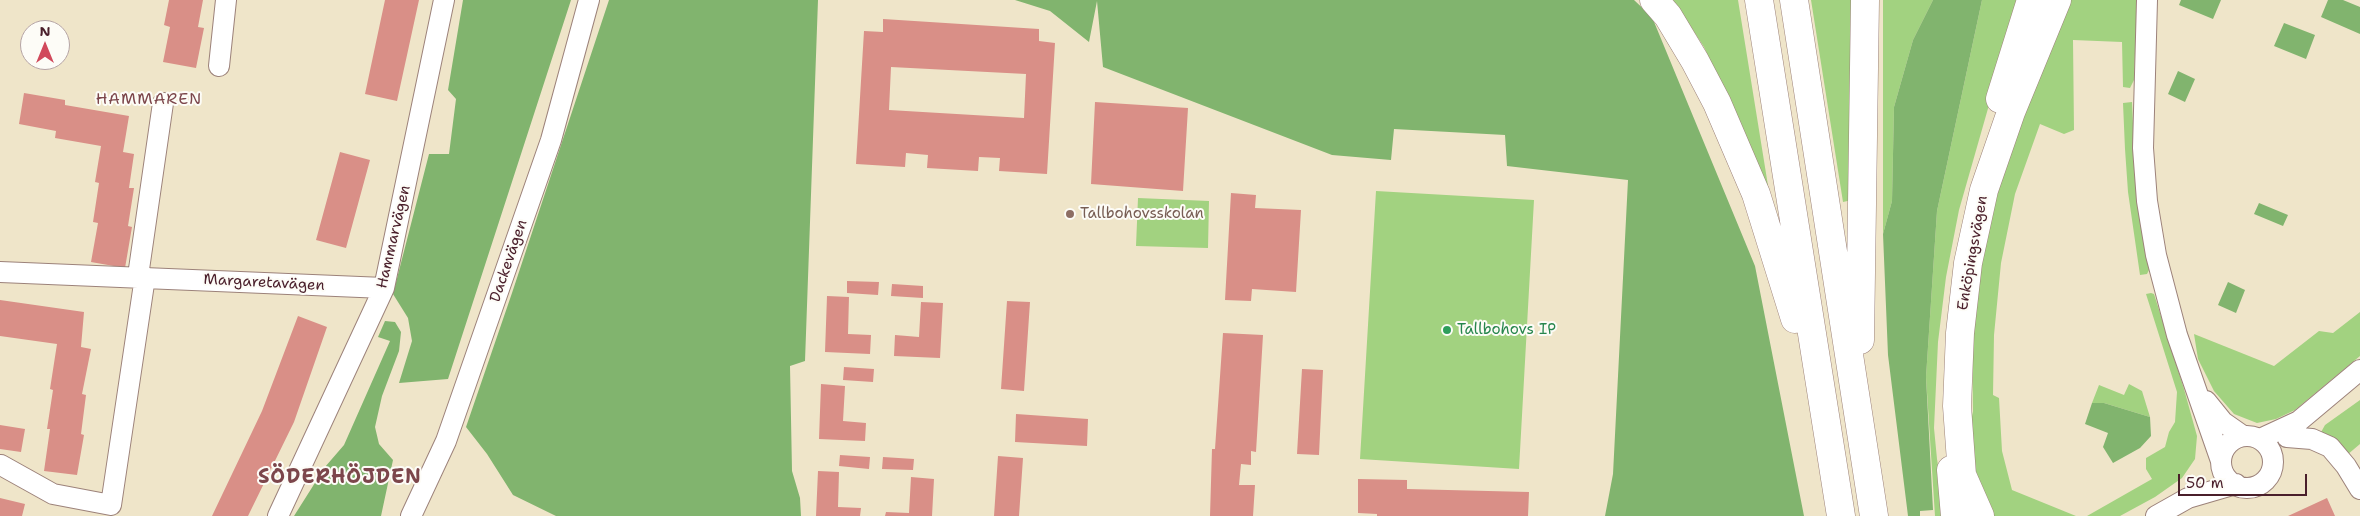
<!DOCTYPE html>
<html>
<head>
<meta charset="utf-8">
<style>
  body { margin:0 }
  #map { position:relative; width:2360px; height:516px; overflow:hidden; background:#efe5c9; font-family:"Shantell Sans",sans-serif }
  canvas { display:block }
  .north { position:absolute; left:20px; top:20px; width:50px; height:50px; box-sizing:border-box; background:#fdfcf7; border:1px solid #b5a4a5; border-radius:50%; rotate:0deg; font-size:14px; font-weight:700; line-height:20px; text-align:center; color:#4a1f2b }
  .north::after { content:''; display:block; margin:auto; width:18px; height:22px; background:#d1495b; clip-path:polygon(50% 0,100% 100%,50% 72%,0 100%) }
  .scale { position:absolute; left:2178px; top:474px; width:129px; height:22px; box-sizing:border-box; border:2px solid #4a1f2b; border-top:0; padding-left:6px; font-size:15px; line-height:18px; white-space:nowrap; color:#4a1f2b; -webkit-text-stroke:4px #fdfcf7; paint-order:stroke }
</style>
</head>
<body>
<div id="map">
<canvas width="2360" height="516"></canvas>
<div class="north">N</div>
<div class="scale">50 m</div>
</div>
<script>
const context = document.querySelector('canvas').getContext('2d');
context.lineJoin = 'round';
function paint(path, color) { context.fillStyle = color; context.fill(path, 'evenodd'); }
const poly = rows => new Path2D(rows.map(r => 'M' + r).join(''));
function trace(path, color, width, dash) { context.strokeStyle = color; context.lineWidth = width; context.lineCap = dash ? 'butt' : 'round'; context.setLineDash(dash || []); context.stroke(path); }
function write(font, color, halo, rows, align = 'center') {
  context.font = font + ' "Shantell Sans",sans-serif'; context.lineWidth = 4; context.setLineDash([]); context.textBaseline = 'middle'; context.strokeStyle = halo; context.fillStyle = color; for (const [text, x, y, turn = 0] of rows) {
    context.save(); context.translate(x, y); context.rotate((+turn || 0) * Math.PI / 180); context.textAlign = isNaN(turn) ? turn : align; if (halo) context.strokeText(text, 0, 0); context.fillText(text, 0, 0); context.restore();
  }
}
paint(poly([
  [1673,0,1738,0,1770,198,1743,131,1704,47],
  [1811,0,1855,0,1852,200,1843,202],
  [1883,0,1933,0,1913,40,1894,107,1892,201,1883,234],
  [1982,0,2019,0,1959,210,1946,277,1938,342,1934,428,1937,459,1946,516,1935,516,1926,377,1937,211],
  [2065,0,2137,0,2134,80,2130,88,2123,87,2122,42,2073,40,2074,130,2064,134,2040,124,2015,194,2001,263,1994,335,1993,395,1999,398,2002,451,2012,490,2076,516,1992,516,1974,489,1968,437,1973,411,1972,345,1968,325,1999,164],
  [2132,102,2136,187,2149,270,2147,274,2140,275,2128,192,2125,149,2123,103],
  [1376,191,1534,200,1519,469,1360,459],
  [1138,198,1209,201,1208,248,1136,246],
  [2151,293,2154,294,2184,389,2197,436,2195,459,2182,478,2155,497,2120,516,2087,516,2152,479,2146,469,2146,458,2165,447,2169,432,2175,422,2177,392,2146,294],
  [2360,312,2360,356,2295,410,2276,419,2257,423,2234,414,2214,391,2198,359,2194,334,2274,366,2319,331,2333,333],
  [2129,384,2142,391,2150,417,2104,403,2092,403,2099,385,2124,395],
  [2360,400,2360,444,2347,455,2320,434,2325,425]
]), '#a2d280');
paint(poly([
  [463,0,571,0,448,379,399,383,412,341,408,318,393,294,429,154,449,154,456,99,448,90],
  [609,0,818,0,805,361,790,366,792,471,800,498,801,516,556,516,513,495,487,454,466,427,512,293],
  [1015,0,1634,0,1652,17,1755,266,1804,516,1605,516,1613,474,1628,180,1507,166,1505,135,1394,129,1391,160,1332,155,1103,67,1097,1,1089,42,1050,11],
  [1933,0,1982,0,1937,211,1926,377,1933,510,1920,511,1920,516,1908,516,1888,355,1883,234,1892,201,1894,107,1913,40],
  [2181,0,2221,0,2213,19,2179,5],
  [2328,0,2343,0,2360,7,2360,34,2321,17],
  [2284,23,2315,35,2306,59,2274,46],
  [2178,71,2195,79,2185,102,2168,94],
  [2259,203,2288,215,2283,226,2254,214],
  [2228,282,2245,290,2236,313,2218,305],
  [385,321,395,322,401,332,399,351,382,396,375,427,379,444,393,460,381,516,294,516,325,467,344,445,390,341,378,337],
  [2092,403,2104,403,2150,417,2151,436,2140,448,2113,463,2103,447,2108,433,2085,424]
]), '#81b46e');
paint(poly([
  [169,0,203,0,198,27,204,28,196,68,163,62,170,27,164,25],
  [385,0,419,0,397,101,365,94],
  [883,19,1039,29,1039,41,1055,43,1047,174,999,171,1000,158,979,157,978,171,927,168,928,155,906,153,905,167,856,164,864,31,883,32],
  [891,67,1026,74,1024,118,889,110],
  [24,93,65,100,65,105,129,116,123,152,134,154,129,188,134,188,128,226,132,227,125,268,91,262,98,223,93,222,99,183,95,182,101,146,55,138,56,131,19,124],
  [1095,102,1188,108,1183,191,1091,184],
  [340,152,370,160,346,248,316,240],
  [1231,193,1256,195,1255,208,1301,210,1296,292,1252,289,1251,301,1225,300],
  [847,281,879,282,878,295,847,293],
  [892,284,923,286,923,298,891,296],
  [827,296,849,297,848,334,871,335,870,354,825,352],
  [0,300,84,312,81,347,91,349,82,394,86,395,81,434,84,435,77,475,44,471,50,429,47,429,53,390,50,389,57,344,0,336],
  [1007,301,1030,302,1024,391,1001,389],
  [921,302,943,303,940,358,894,356,895,335,919,337],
  [298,316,327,327,294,422,248,516,212,516,262,411],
  [1223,333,1263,335,1256,452,1251,451,1251,465,1241,464,1239,485,1255,485,1253,516,1210,516,1212,449,1215,449],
  [844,367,874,369,873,382,843,380],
  [1302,369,1323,370,1319,455,1297,454],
  [821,384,845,386,843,421,866,423,865,441,819,439],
  [1016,414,1088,419,1087,446,1015,442],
  [0,425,25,429,21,452,0,449],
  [840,455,870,457,869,469,839,466],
  [998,456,1023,458,1019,516,994,516],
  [883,457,914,459,913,470,882,469],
  [818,471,839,472,838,507,861,508,860,516,816,516],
  [911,477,934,479,932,516,885,516,886,512,909,513],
  [1358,479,1407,480,1407,489,1529,492,1528,516,1377,516,1377,514,1358,513],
  [0,498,25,504,22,516,0,516],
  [2327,498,2335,516,2288,516]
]), '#d98f87');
const street = poly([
  [2147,0,2143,148,2147,201,2156,255,2177,335,2221,461],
  [219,66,226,0],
  [0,272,384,288],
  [138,276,163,103],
  [2206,401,2223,422,2243,436],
  '2221 462a26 26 0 1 1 52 0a26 26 0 1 1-52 0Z',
  [2287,437,2312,439,2330,447,2346,466,2360,489],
  [2260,439,2299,421,2360,370],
  [1,465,53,494,111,505,145,277],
  [278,516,384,288,444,0],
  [411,516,446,441,551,140,589,0],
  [2156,516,2188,498,2236,484]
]);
const secondary = poly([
  [2000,99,2031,0],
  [1951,470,1955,516],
  [1980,516,1962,475,1957,406,1960,333,1968,263,1984,190,2011,112,2057,0]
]);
const highway = poly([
  [1654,0,1668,16,1695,61,1717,103,1756,194,1795,319],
  [1759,0,1841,516],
  [1794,0,1874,516],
  [1860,340,1865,0]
]);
trace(street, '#9c827a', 22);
trace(secondary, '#9c827a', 29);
trace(highway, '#9c827a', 29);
trace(street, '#fff', 20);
trace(secondary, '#fff', 28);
trace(highway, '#fff', 28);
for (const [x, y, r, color] of [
  [1070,214,5,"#8d6e63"],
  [1447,330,5,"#2e9e5b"]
]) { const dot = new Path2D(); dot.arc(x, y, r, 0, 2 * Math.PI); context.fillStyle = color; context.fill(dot); trace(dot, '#fdfcf7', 2); }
write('15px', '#785e54', '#fdfcf7', [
  ["Tallbohovsskolan",1080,214]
], 'left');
write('15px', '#4a1f2b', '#fdfcf7', [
  ["Hammarvägen",394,237,-77],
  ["Enköpingsvägen",1973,253,-80],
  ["Dackevägen",509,261,-71],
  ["Margaretavägen",264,283,3]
]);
write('15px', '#27864d', '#fdfcf7', [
  ["Tallbohovs IP",1457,330]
], 'left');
context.letterSpacing = '1px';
write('16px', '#7c464b', '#fdfcf7', [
  ["HAMMAREN",149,100]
]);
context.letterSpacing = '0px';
context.letterSpacing = '1px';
write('bold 20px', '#7c464b', '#fdfcf7', [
  ["SÖDERHÖJDEN",340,478]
]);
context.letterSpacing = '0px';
</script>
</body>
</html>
